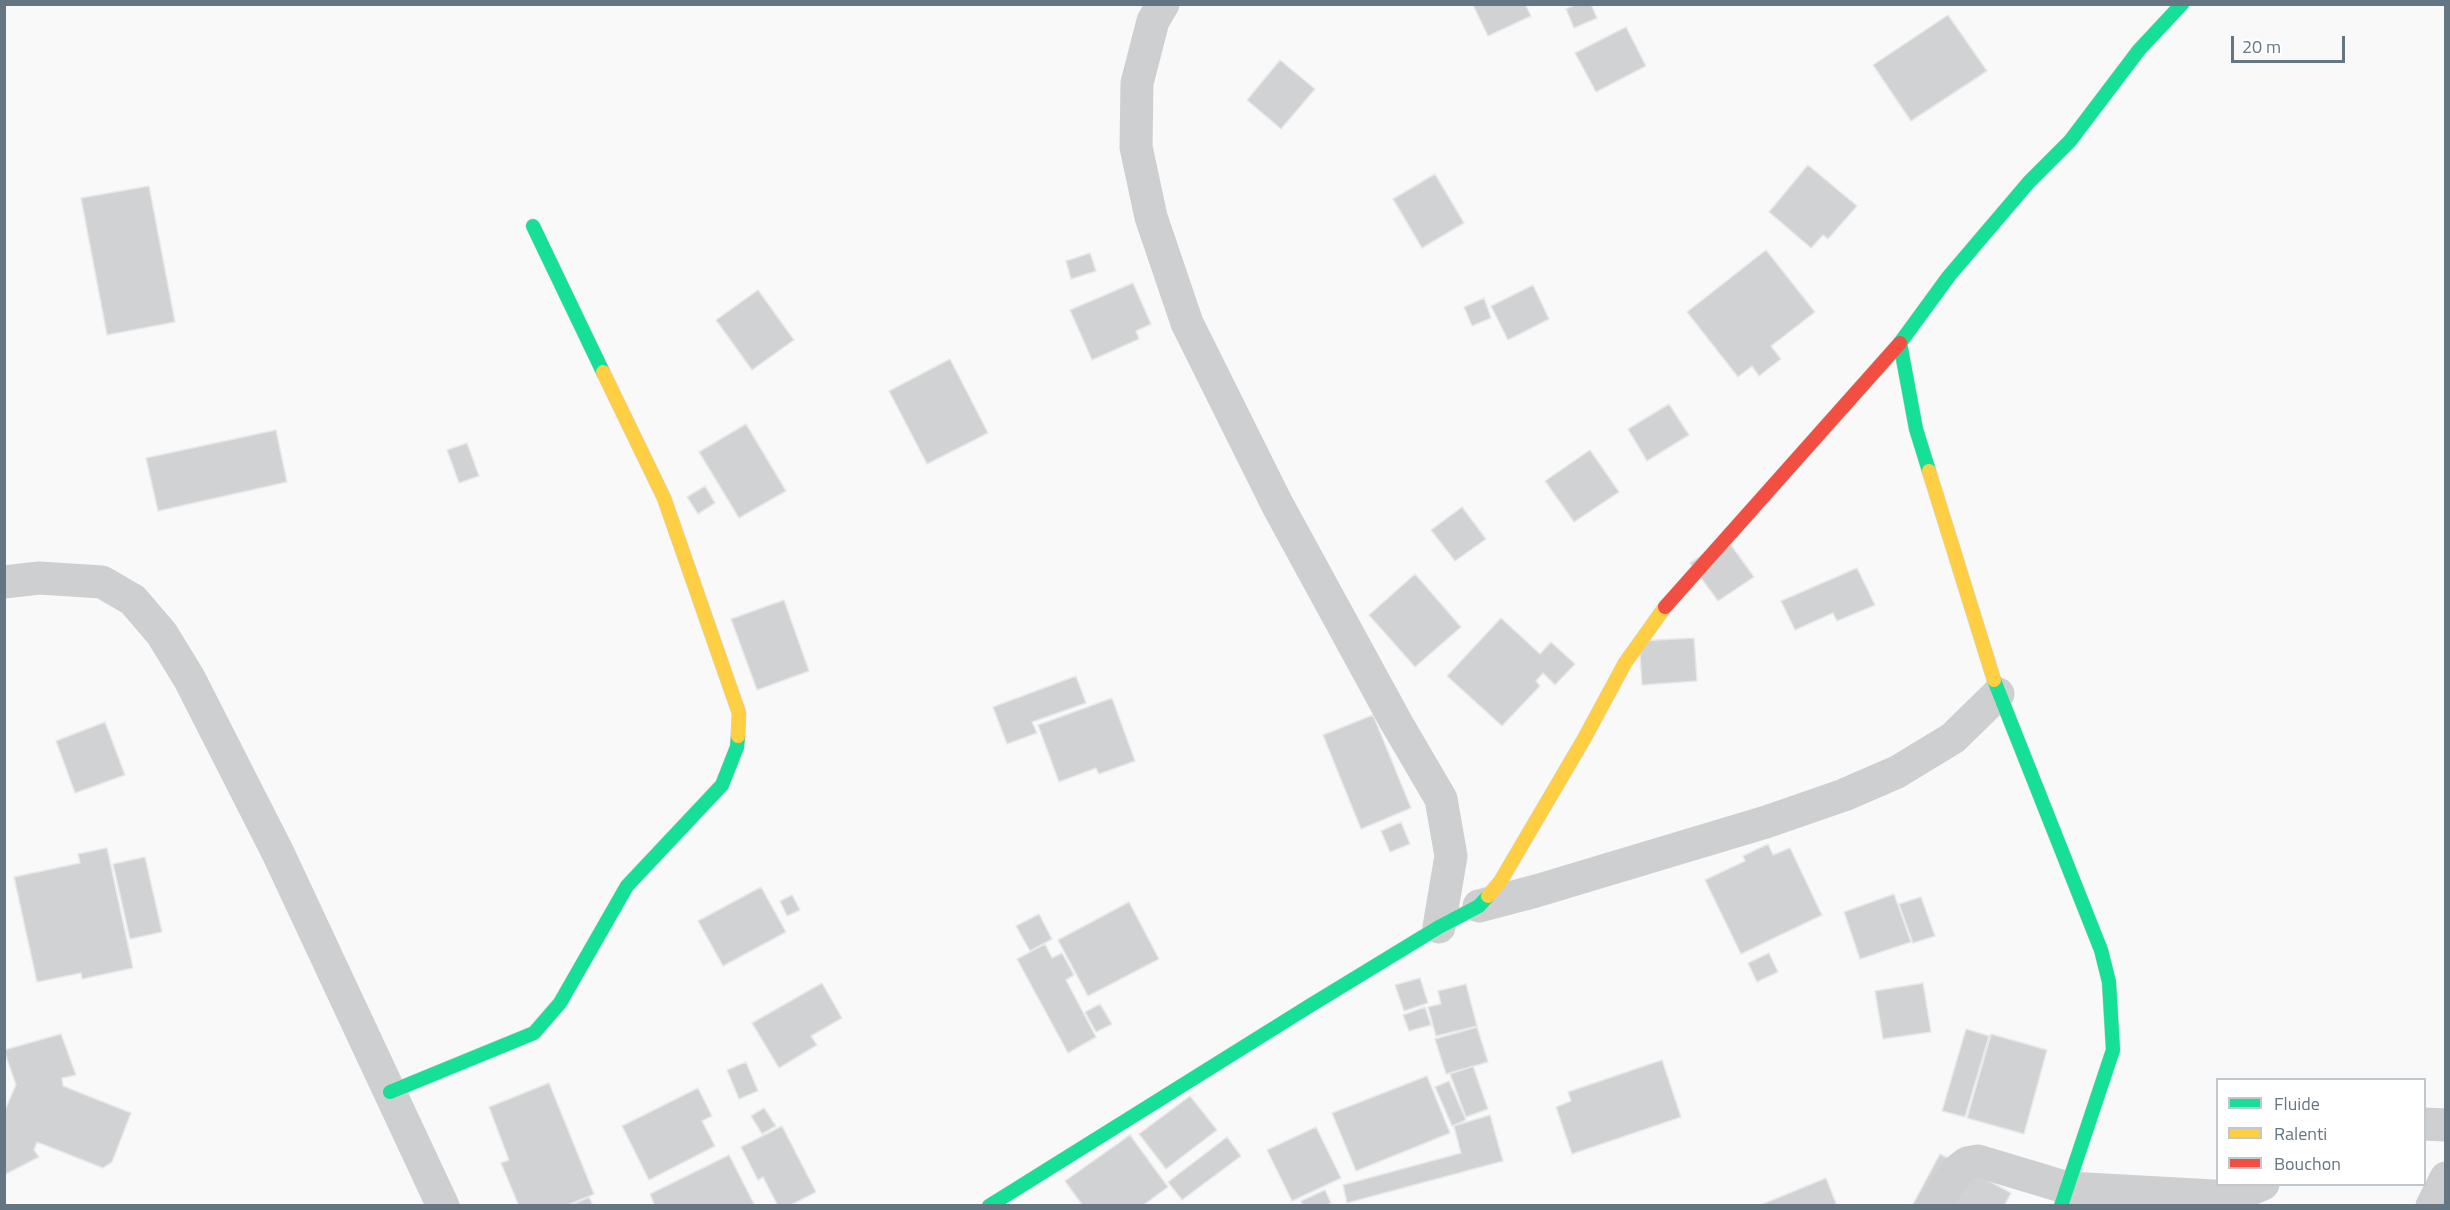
<!DOCTYPE html>
<html>
<head>
<meta charset="utf-8">
<style>
  body { margin:0 }
  #map { position:relative; width:2450px; height:1210px; overflow:hidden; background:#f9f9f9; font-family:"Titillium Web",sans-serif }
  canvas { display:block }
  .frame { position:absolute; inset:0; border:6px solid #657683; pointer-events:none }
  .legend { position:absolute; left:2216px; top:1078px; width:210px; height:108px; box-sizing:border-box; background:#fff; border:2px solid #c1c8cd; margin:0; padding:8px 10px; list-style:none; font-size:18px; color:#657683 }
  .legend li { display:flex; align-items:center; gap:12px; height:30px }
  .legend b { width:30px; border:2px solid #c1c8cd }
  .scale { position:absolute; left:2231px; top:36px; width:114px; height:27px; box-sizing:border-box; border:3px solid #657683; border-top:0; padding-left:8px; font-size:18px; line-height:21px; white-space:nowrap; color:#657683; -webkit-text-stroke:4px #fff; paint-order:stroke }
</style>
</head>
<body>
<div id="map">
<canvas width="2450" height="1210"></canvas>
<div class="frame"></div>
<ul class="legend">
<li><b style="height:8px;background:#16e098"></b>Fluide</li>
<li><b style="height:8px;background:#ffcf43"></b>Ralenti</li>
<li><b style="height:8px;background:#f24e42"></b>Bouchon</li>
</ul>
<div class="scale">20 m</div>
</div>
<script>
const context = document.querySelector('canvas').getContext('2d');
context.lineJoin = 'round';
function paint(path, color) { context.fillStyle = color; context.fill(path, 'evenodd'); }
const poly = rows => new Path2D(rows.map(r => 'M' + r).join(''));
function trace(path, color, width, dash) { context.strokeStyle = color; context.lineWidth = width; context.lineCap = dash ? 'butt' : 'round'; context.setLineDash(dash || []); context.stroke(path); }
const building = poly([
  [1525,4,1531,16,1488,36,1473,5,1525,4],
  [1577,4,1591,4,1597,18,1574,28,1566,9,1577,4],
  [1948,15,1987,71,1911,121,1873,65,1948,15],
  [1626,27,1646,66,1596,92,1575,53,1626,27],
  [1280,60,1315,89,1281,129,1247,100,1280,60],
  [1808,165,1857,206,1828,239,1823,235,1811,248,1769,212,1808,165],
  [1435,174,1464,223,1422,248,1393,199,1435,174],
  [149,186,175,322,107,335,81,198,149,186],
  [1766,250,1815,312,1771,346,1781,359,1759,376,1752,366,1738,377,1687,312,1766,250],
  [1090,253,1096,271,1071,279,1066,261,1090,253],
  [1133,283,1151,324,1136,331,1139,339,1092,360,1070,310,1133,283],
  [1533,285,1549,319,1508,340,1491,306,1533,285],
  [758,290,794,340,752,370,716,320,758,290],
  [1484,298,1491,318,1472,326,1464,307,1484,298],
  [950,359,988,433,927,464,889,391,950,359],
  [1669,404,1689,435,1647,461,1628,429,1669,404],
  [746,424,786,491,739,518,699,452,746,424],
  [276,430,287,482,158,511,146,458,276,430],
  [467,443,479,476,459,483,447,450,467,443],
  [1590,450,1619,492,1574,522,1545,481,1590,450],
  [705,486,715,503,698,514,687,497,705,486],
  [1462,507,1486,539,1455,561,1431,530,1462,507],
  [1726,538,1754,577,1718,601,1690,563,1726,538],
  [1857,568,1875,605,1837,621,1833,613,1795,630,1781,601,1857,568],
  [1415,574,1461,627,1415,667,1369,615,1415,574],
  [784,600,809,671,757,690,731,619,784,600],
  [1501,618,1540,654,1551,642,1575,664,1555,685,1543,673,1536,681,1540,686,1502,726,1447,676,1501,618],
  [1694,638,1697,681,1642,685,1639,641,1694,638],
  [1076,676,1086,703,1032,722,1037,733,1007,744,993,707,1076,676],
  [1112,698,1135,761,1099,774,1096,768,1059,782,1038,725,1112,698],
  [1373,715,1411,808,1361,829,1323,735,1373,715],
  [105,722,125,775,75,793,56,741,105,722],
  [1401,822,1410,844,1390,852,1381,831,1401,822],
  [1768,844,1773,855,1790,848,1822,915,1741,954,1705,880,1745,861,1743,856,1768,844],
  [107,848,133,968,82,979,81,973,37,982,14,877,80,863,78,854,107,848],
  [145,857,162,932,130,939,113,864,145,857],
  [761,887,786,932,723,966,698,921,761,887],
  [1894,894,1911,942,1860,959,1844,912,1894,894],
  [792,895,800,910,787,916,780,901,792,895],
  [1921,897,1935,936,1913,943,1899,904,1921,897],
  [1129,902,1159,959,1088,996,1058,940,1129,902],
  [1039,914,1052,939,1030,951,1016,926,1039,914],
  [1045,944,1052,958,1062,953,1074,975,1066,980,1096,1037,1068,1053,1017,959,1045,944],
  [1769,953,1778,972,1757,982,1748,963,1769,953],
  [1420,978,1428,1003,1404,1011,1395,985,1420,978],
  [822,983,842,1018,811,1036,817,1045,779,1068,752,1023,822,983],
  [1923,983,1931,1032,1883,1039,1875,991,1923,983],
  [1466,984,1477,1026,1436,1036,1428,1007,1441,1004,1438,991,1466,984],
  [1100,1004,1112,1024,1096,1032,1085,1012,1100,1004],
  [1425,1007,1431,1025,1409,1031,1403,1015,1425,1007],
  [1477,1027,1488,1062,1446,1074,1435,1039,1477,1027],
  [1966,1029,1989,1036,1965,1117,1942,1111,1966,1029],
  [61,1034,76,1075,62,1078,63,1086,131,1113,112,1162,103,1168,37,1142,34,1150,39,1157,4,1175,4,1112,16,1085,4,1050,61,1034],
  [1991,1034,2047,1050,2024,1134,1967,1118,1991,1034],
  [1662,1060,1681,1117,1572,1154,1556,1107,1571,1101,1568,1092,1662,1060],
  [746,1062,758,1091,739,1099,727,1070,746,1062],
  [1473,1066,1488,1109,1466,1117,1450,1074,1473,1066],
  [1427,1076,1450,1133,1356,1171,1332,1113,1427,1076],
  [1449,1081,1466,1120,1452,1126,1435,1087,1449,1081],
  [549,1083,594,1194,566,1206,519,1206,501,1163,509,1160,489,1107,549,1083],
  [698,1088,712,1116,702,1121,715,1146,649,1180,622,1126,698,1088],
  [1190,1096,1217,1130,1166,1169,1139,1134,1190,1096],
  [764,1108,776,1126,762,1134,751,1116,764,1108],
  [1490,1115,1503,1161,1347,1203,1343,1185,1461,1153,1454,1126,1490,1115],
  [782,1126,816,1192,789,1206,778,1206,763,1177,758,1180,741,1147,782,1126],
  [1316,1127,1341,1178,1292,1201,1267,1150,1316,1127],
  [1130,1135,1168,1187,1142,1206,1083,1206,1065,1181,1130,1135],
  [1227,1137,1241,1156,1182,1200,1168,1182,1227,1137],
  [1940,1154,2011,1193,2004,1206,1912,1206,1940,1154],
  [729,1155,755,1206,655,1206,650,1194,729,1155],
  [1826,1178,1837,1206,1758,1206,1826,1178],
  [1325,1190,1331,1203,1326,1206,1303,1206,1301,1201,1325,1190],
  [589,1197,593,1206,570,1206,589,1197]
]);
paint(building, '#d0d2d3');
trace(building, '#e8e8e8', 1.5);
const fast = poly([
  [533,226,603,372],
  [1929,471,1916,429,1900,343,1949,276,2029,182,2070,141,2139,50,2182,4],
  [1994,680,2101,950,2109,982,2113,1050,2061,1206],
  [390,1092,534,1033,560,1003,627,886,722,785,737,747,738,736],
  [989,1206,1311,1005,1439,927,1479,906,1488,896]
]);
const slow = poly([
  [603,372,664,498,739,713,738,736],
  [1929,471,1994,680],
  [1488,896,1500,882,1584,739,1625,663,1665,607]
]);
const jam = poly([
  [1665,607,1900,343]
]);
trace(fast, '#d5d6d7', 15);
trace(slow, '#d5d6d7', 15);
trace(jam, '#d5d6d7', 15);
trace(poly([
  [1163,4,1153,21,1137,83,1136,147,1151,217,1187,323,1277,504,1396,722,1441,799,1451,856,1439,927],
  [4,582,39,578,102,582,133,600,162,634,189,678,278,853,443,1206],
  [1479,906,1536,891,1766,822,1844,795,1897,772,1953,738,1998,694],
  [2424,1124,2446,1125],
  [1933,1206,1958,1170,1967,1163,1978,1161,2068,1188,2232,1197,2263,1184],
  [2432,1206,2446,1178]
]), '#cecfd0', 33);
trace(fast, '#16e098', 14);
trace(slow, '#ffcf43', 14);
trace(jam, '#f24e42', 14);
</script>
</body>
</html>
